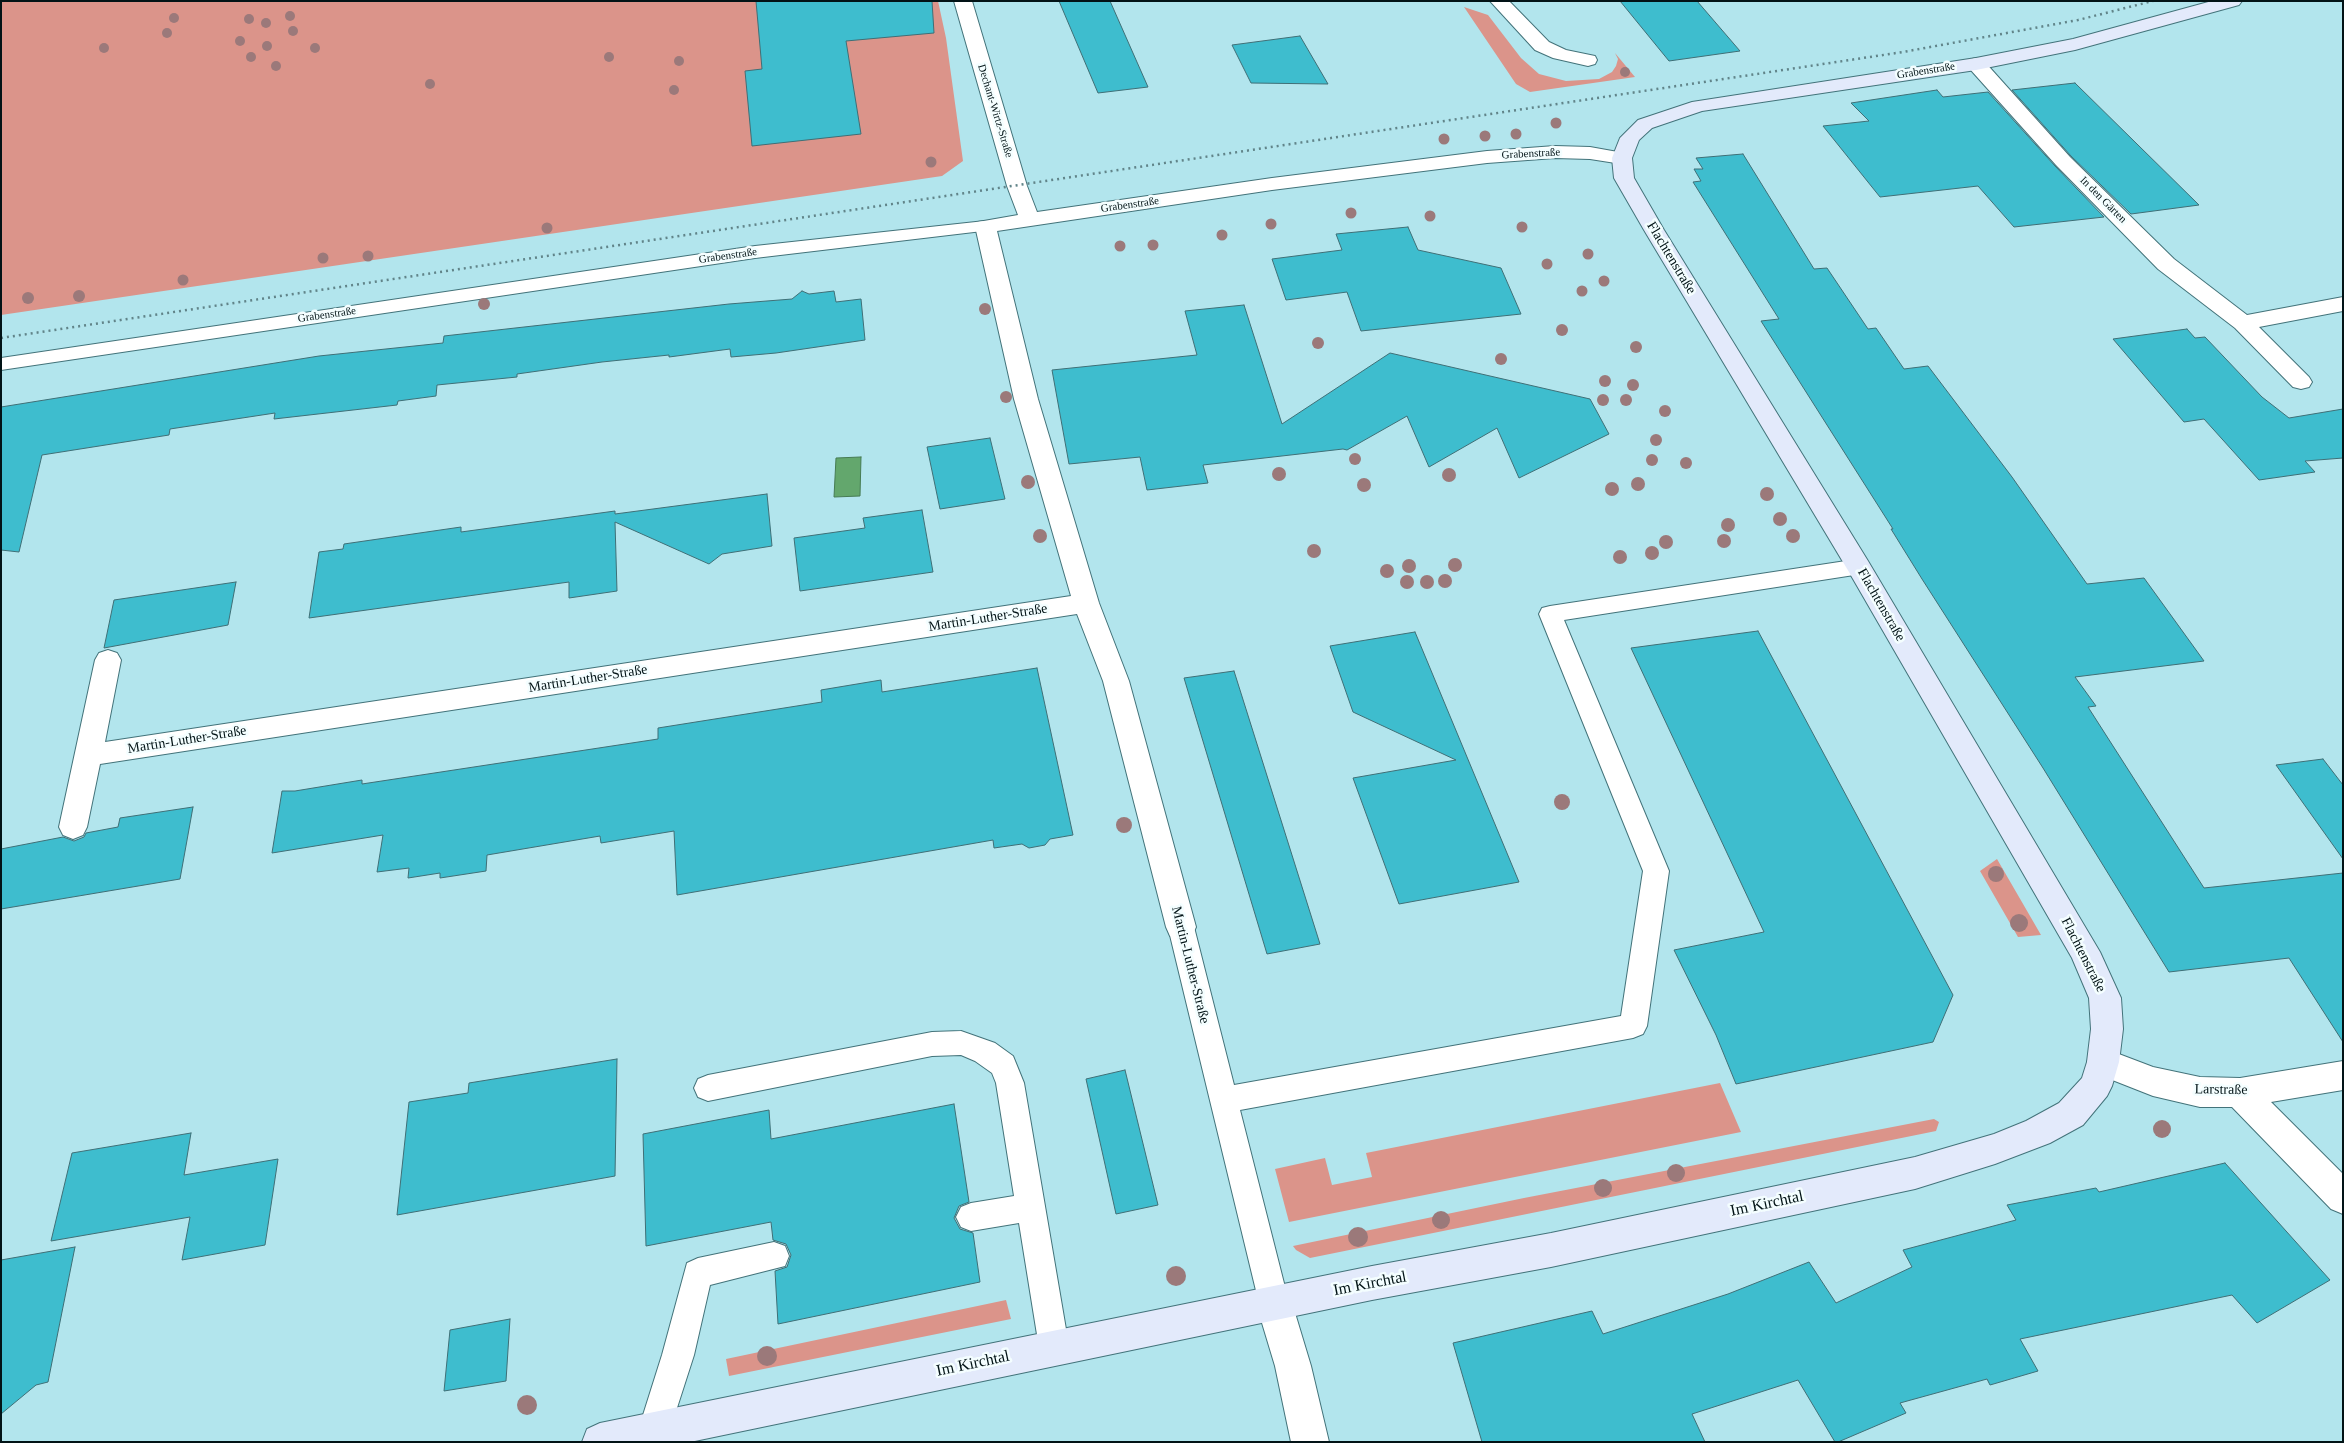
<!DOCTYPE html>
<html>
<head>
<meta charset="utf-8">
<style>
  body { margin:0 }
  #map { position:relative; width:2344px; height:1443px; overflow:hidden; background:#b2e5ed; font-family:"Times New Roman",serif }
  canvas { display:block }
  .frame { position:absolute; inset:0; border:2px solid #021316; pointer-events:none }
</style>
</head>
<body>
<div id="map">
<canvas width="2344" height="1443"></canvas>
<div class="frame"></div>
</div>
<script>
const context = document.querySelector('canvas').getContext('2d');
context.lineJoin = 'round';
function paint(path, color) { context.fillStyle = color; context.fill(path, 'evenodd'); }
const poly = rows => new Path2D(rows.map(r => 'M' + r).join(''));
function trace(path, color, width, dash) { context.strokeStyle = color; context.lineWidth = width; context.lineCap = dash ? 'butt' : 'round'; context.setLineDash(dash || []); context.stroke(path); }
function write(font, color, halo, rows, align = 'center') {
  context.font = font + ' "Times New Roman",serif'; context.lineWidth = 5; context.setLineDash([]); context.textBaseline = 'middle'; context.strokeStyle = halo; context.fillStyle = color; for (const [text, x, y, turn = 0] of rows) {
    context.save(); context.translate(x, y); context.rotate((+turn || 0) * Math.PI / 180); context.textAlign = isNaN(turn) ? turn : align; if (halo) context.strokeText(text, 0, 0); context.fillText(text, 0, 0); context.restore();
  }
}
paint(poly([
  [1,1,938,1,946,38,963,161,942,176,1,315],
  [1464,7,1488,15,1521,58,1539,74,1566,81,1599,79,1612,72,1616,66,1618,59,1615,53,1635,77,1530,92,1516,84],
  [1997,859,2041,935,2018,937,1980,871],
  [1720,1083,1741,1132,1289,1222,1275,1169,1325,1158,1332,1185,1372,1177,1366,1153],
  [1934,1119,1939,1122,1936,1131,1310,1258,1296,1250,1293,1246,1524,1198],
  [1006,1300,1011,1319,729,1376,726,1359]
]), '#db948a');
const water = poly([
  [861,457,860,496,834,497,836,458,861,457]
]);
paint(water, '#63a76d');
trace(water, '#467b53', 1);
const building = poly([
  [756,1,932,1,934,33,846,41,861,134,752,146,745,71,762,69,756,1],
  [1059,1,1110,1,1148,87,1098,93,1059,1],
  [1620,1,1697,1,1740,51,1669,61,1620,1],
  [1300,36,1328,84,1251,83,1232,45,1300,36],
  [2075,83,2199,205,2131,214,2071,156,2012,90,2075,83],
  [1937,90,1943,97,1988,92,2055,166,2104,217,2014,227,1978,186,1880,197,1823,126,1869,121,1851,103,1937,90],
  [1743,154,1814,269,1827,268,1868,329,1876,328,1904,369,1928,366,2012,477,2087,584,2144,578,2204,661,2075,677,2096,706,2088,707,2204,888,2343,873,2343,1042,2289,958,2169,972,2043,768,1922,579,1891,529,1893,529,1761,321,1779,319,1693,182,1701,181,1694,169,1703,169,1696,158,1743,154],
  [1408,227,1418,250,1501,268,1521,314,1361,331,1347,292,1286,300,1272,259,1342,250,1336,234,1408,227],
  [802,291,809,294,834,291,836,302,861,299,865,340,776,353,731,357,730,349,669,357,669,355,602,362,517,374,517,377,437,385,436,396,398,401,397,405,274,419,275,413,170,429,169,435,42,455,19,552,1,550,1,407,319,356,443,343,444,336,729,304,792,299,802,291],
  [1244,305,1282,424,1390,353,1590,399,1609,434,1519,478,1497,428,1429,467,1407,416,1347,450,1343,449,1203,465,1208,483,1147,490,1140,457,1069,464,1052,370,1197,355,1185,311,1244,305],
  [2187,329,2195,338,2205,337,2262,397,2289,418,2343,409,2343,458,2305,461,2315,472,2259,480,2204,419,2184,422,2113,339,2187,329],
  [990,438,1005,499,940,509,927,447,990,438],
  [767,494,772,546,722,554,709,564,615,522,617,591,569,598,569,582,309,618,319,552,343,549,344,544,461,527,461,532,615,511,615,514,767,494],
  [922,510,933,572,800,591,794,538,865,528,863,518,922,510],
  [236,582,228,625,104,648,114,600,236,582],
  [1758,631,1953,995,1933,1042,1736,1084,1716,1035,1674,950,1764,932,1631,648,1758,631],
  [1415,632,1519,882,1399,904,1353,778,1456,760,1353,712,1330,646,1415,632],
  [1037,668,1073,835,1050,839,1045,845,1029,848,1022,844,994,848,993,840,677,895,674,831,601,843,600,836,487,855,486,871,440,878,440,873,408,878,409,868,377,872,383,835,272,853,282,791,295,791,362,780,362,784,658,739,658,728,822,702,821,690,881,680,882,692,1037,668],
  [1234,671,1320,944,1267,954,1184,678,1234,671],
  [2323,759,2343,785,2343,859,2276,765,2323,759],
  [193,807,180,879,1,909,1,849,63,837,74,841,84,837,86,833,118,827,120,818,193,807],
  [617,1059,615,1176,397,1215,409,1102,468,1093,469,1083,617,1059],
  [1125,1070,1158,1205,1116,1214,1086,1079,1125,1070],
  [954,1104,969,1202,959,1206,954,1218,960,1229,973,1233,980,1282,778,1324,775,1271,787,1267,791,1255,786,1244,773,1240,771,1222,646,1246,643,1134,769,1110,771,1139,954,1104],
  [191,1133,184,1175,278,1159,265,1245,182,1260,190,1217,51,1241,72,1153,191,1133],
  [2225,1163,2330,1280,2257,1323,2232,1295,2020,1339,2038,1371,1990,1385,1987,1379,1900,1403,1906,1413,1838,1442,1835,1442,1798,1380,1692,1414,1705,1442,1482,1442,1453,1343,1592,1311,1603,1334,1728,1294,1809,1262,1836,1303,1912,1267,1903,1250,2016,1220,2007,1205,2096,1188,2099,1192,2225,1163],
  [75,1247,48,1382,36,1385,1,1414,1,1260,75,1247],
  [510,1319,506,1381,444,1391,450,1330,510,1319]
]);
paint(building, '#3ebdce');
trace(building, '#3f6f76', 1);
const lane = poly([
  [985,221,991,222,994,226,991,230,755,258,1,370,1,358,755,246,985,221],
  [1859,559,1867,561,1870,567,1867,573,1564,620,1669,871,1647,1026,1643,1034,1633,1038,1240,1110,1289,1303,1285,1314,1274,1318,1263,1314,1259,1303,1168,927,1172,919,1181,916,1190,919,1194,927,1234,1085,1621,1016,1643,871,1539,614,1542,608,1550,606,1859,559],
  [961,1031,995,1043,1013,1056,1024,1083,1069,1347,1065,1358,1054,1362,1043,1358,1039,1347,1019,1223,971,1231,961,1227,956,1217,961,1207,971,1203,1014,1196,996,1083,992,1073,975,1061,961,1055,932,1056,708,1101,698,1097,694,1088,698,1079,708,1075,932,1032,961,1031],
  [774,1242,785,1246,789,1256,785,1266,710,1285,694,1355,666,1442,642,1442,638,1431,662,1355,687,1263,698,1258,774,1242]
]);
const street = poly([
  [954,1,972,1,1027,186,1037,212,1272,178,1487,151,1555,146,1590,147,1629,154,1632,158,1629,162,1622,164,1590,159,1555,158,1487,163,1272,190,997,231,1038,399,1099,603,1129,681,1196,927,1192,936,1181,940,1170,936,1166,927,1103,681,1077,614,100,764,87,827,83,835,73,839,63,835,59,827,95,660,99,653,108,650,117,653,121,660,105,742,1071,596,1014,399,975,226,978,222,1018,215,1007,186,954,1],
  [1490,1,1509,1,1549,42,1566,50,1595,56,1597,60,1595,64,1588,66,1553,58,1535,50,1490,1],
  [1976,58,1983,60,2070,157,2174,259,2247,315,2343,297,2343,311,2259,327,2309,377,2312,382,2309,387,2301,389,2293,387,2235,328,2158,269,2056,165,1969,68,1967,64,1969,60,1976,58],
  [2103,1048,2153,1067,2200,1077,2240,1078,2343,1061,2343,1090,2271,1102,2343,1174,2343,1214,2331,1209,2232,1107,2200,1107,2153,1096,2092,1072,2087,1062,2092,1052,2103,1048],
  [1274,1286,1286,1291,1292,1303,1311,1366,1329,1442,1291,1442,1275,1366,1256,1303,1262,1291,1274,1286]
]);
const secondary = poly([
  [2212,1,2242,1,2239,5,2075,50,1976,70,1702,111,1652,128,1639,140,1632,158,1634,178,1664,230,1868,561,2100,952,2121,998,2123,1029,2119,1062,2112,1086,2107,1096,2083,1125,2050,1143,1995,1164,1915,1189,1551,1267,1372,1300,690,1442,582,1442,587,1429,600,1423,1372,1266,1551,1233,1915,1157,1994,1134,2026,1121,2059,1103,2082,1078,2087,1062,2091,1029,2089,998,2072,958,1849,572,1644,230,1614,178,1612,158,1620,138,1638,120,1692,102,1976,58,2073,39,2212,1]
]);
trace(lane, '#43737a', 2);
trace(street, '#43737a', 2);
trace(secondary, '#43737a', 2);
paint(lane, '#fff');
paint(street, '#fff');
paint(secondary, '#e3eafb');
trace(poly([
  [1,338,1903,52,2078,20,2153,1]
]), '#618489', 2.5, [2, 4]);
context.fillStyle = '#9b797a';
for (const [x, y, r] of [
  [290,16,5],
  [174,18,5],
  [249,19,5],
  [266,23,5],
  [293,31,5],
  [167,33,5],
  [240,41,5],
  [267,46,5],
  [104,48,5],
  [315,48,5],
  [251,57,5],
  [609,57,5],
  [679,61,5],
  [276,66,5],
  [1625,72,5],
  [430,84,5],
  [674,90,5],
  [1556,123,5.5],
  [1516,134,5.5],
  [1485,136,5.5],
  [1444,139,5.5],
  [931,162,5.5],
  [1351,213,5.5],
  [1430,216,5.5],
  [1271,224,5.5],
  [1522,227,5.5],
  [547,228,5.5],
  [1222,235,5.5],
  [1153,245,5.5],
  [1120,246,5.5],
  [1588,254,5.5],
  [368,256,5.5],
  [323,258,5.5],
  [1547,264,5.5],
  [183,280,5.5],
  [1604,281,5.5],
  [1582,291,5.5],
  [79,296,6],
  [28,298,6],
  [484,304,6],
  [985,309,6],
  [1562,330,6],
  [1318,343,6],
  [1636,347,6],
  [1501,359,6],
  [1605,381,6],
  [1633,385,6],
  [1006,397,6],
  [1603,400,6],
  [1626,400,6],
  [1665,411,6],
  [1656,440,6],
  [1355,459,6],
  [1652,460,6],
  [1686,463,6],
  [1279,474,7],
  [1449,475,7],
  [1028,482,7],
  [1638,484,7],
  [1364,485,7],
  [1612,489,7],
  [1767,494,7],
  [1780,519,7],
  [1728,525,7],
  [1040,536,7],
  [1793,536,7],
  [1724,541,7],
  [1666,542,7],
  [1314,551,7],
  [1652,553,7],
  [1620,557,7],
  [1455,565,7],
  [1409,566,7],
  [1387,571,7],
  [1445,581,7],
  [1407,582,7],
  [1427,582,7],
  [1562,802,8],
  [1124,825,8],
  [1996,874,8],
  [2019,923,9],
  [2162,1129,9],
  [1676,1173,9],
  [1603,1188,9],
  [1441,1220,9],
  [1358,1237,10],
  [1176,1276,10],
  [767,1356,10],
  [527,1405,10]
]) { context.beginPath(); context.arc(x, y, r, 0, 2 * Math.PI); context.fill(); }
write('11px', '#021316', '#f4feff', [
  ["Grabenstraße",1926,71,-9],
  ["Dechant-Wirtz-Straße",995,111,73],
  ["Grabenstraße",1531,154,-3],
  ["In den Gärten",2103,200,45],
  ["Grabenstraße",1130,205,-8],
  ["Grabenstraße",728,256,-8],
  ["Grabenstraße",327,315,-8]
]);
write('14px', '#021316', '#f4feff', [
  ["Flachtenstraße",1671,258,59],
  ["Flachtenstraße",1881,605,60],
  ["Martin-Luther-Straße",988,618,-9],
  ["Martin-Luther-Straße",588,679,-9],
  ["Martin-Luther-Straße",187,740,-9],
  ["Flachtenstraße",2083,955,63],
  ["Martin-Luther-Straße",1190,965,76],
  ["Larstraße",2221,1090,1]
]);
write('16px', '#021316', '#f4feff', [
  ["Im Kirchtal",1767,1204,-12],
  ["Im Kirchtal",1370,1284,-11],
  ["Im Kirchtal",973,1364,-12]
]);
</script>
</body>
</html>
